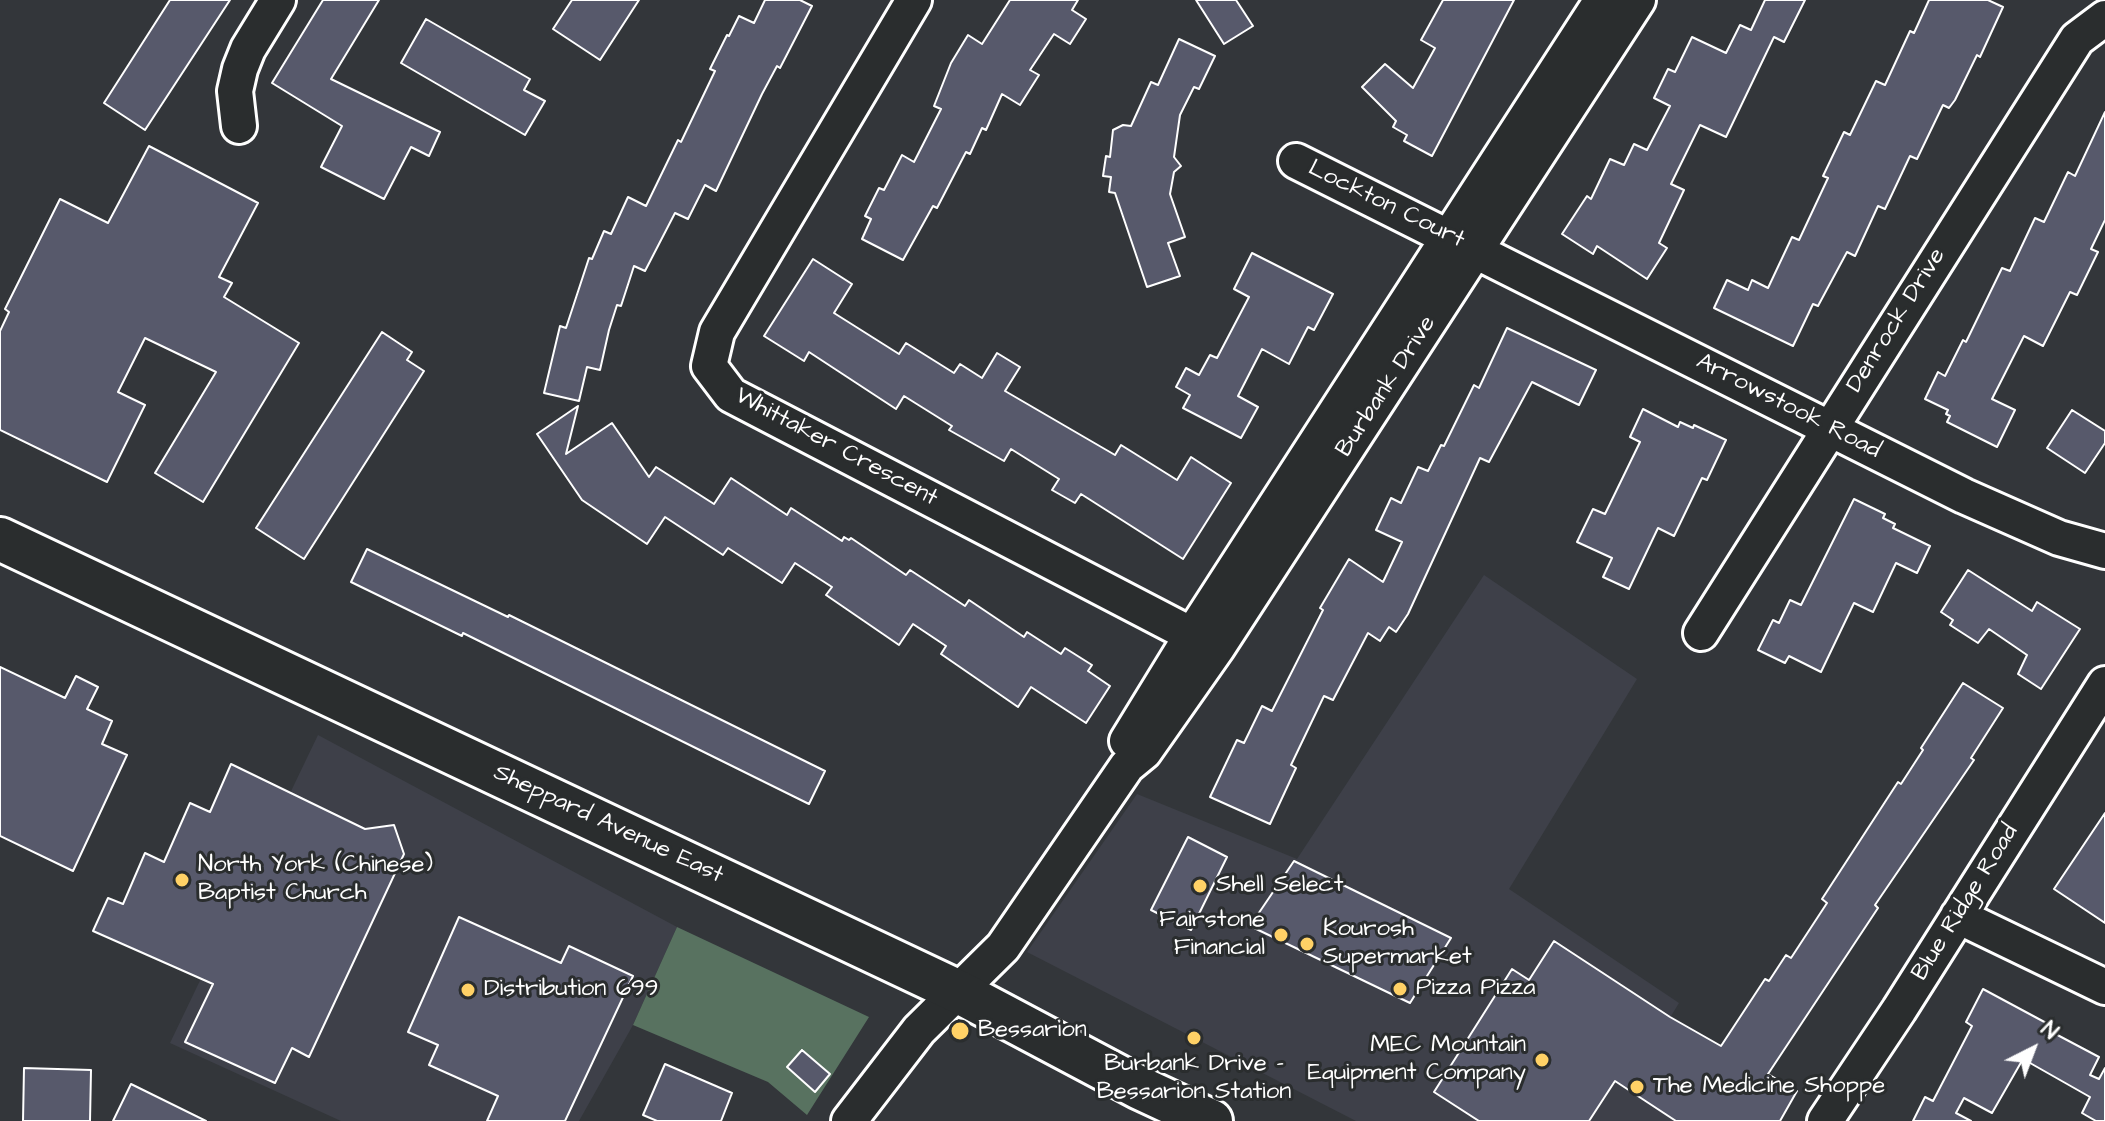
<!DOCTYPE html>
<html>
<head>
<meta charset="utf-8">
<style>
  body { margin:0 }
  #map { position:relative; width:2105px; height:1121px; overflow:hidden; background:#33363a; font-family:"Architects Daughter",sans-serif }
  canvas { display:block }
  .north { position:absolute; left:1993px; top:1009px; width:80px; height:80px; -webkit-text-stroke:6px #2a2d2e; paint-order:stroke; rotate:42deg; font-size:22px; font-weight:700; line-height:32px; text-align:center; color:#fff }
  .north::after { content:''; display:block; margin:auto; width:28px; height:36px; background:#fff; clip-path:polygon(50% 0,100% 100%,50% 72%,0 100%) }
</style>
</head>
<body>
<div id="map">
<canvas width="2105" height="1121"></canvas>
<div class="north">N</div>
</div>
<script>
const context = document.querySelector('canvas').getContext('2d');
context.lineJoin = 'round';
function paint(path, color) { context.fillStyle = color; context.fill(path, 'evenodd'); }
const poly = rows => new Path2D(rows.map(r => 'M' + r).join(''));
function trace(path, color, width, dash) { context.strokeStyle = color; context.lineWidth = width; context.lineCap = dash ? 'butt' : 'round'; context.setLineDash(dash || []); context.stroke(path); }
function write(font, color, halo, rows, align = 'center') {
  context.font = font + ' "Architects Daughter",sans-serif'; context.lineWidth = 6; context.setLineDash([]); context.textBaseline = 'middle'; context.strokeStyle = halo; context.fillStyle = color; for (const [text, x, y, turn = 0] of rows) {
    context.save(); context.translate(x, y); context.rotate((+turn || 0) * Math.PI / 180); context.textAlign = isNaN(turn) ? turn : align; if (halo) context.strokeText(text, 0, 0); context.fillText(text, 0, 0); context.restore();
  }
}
paint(poly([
  [1484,575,1637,679,1509,889,1679,1003,1671,1016,1799,1091,1781,1121,1356,1121,1027,952,1137,794,1297,859],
  [318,735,677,927,633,1025,579,1121,341,1121,170,1043]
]), '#3e4049');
paint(poly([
  [677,927,869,1017,807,1115,768,1082,633,1025]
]), '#587260');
const building = poly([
  [170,0,230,0,145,130,104,103,170,0],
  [323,0,379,0,331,79,440,132,429,156,411,147,384,199,321,167,342,126,272,83,323,0],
  [572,0,639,0,600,60,553,29,572,0],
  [765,0,800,0,812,6,780,68,777,66,762,94,716,191,705,185,688,219,675,213,645,271,634,266,621,306,617,305,609,330,600,370,587,367,579,401,544,393,560,326,566,328,589,258,592,259,604,231,611,234,628,197,646,206,678,140,681,142,715,71,710,69,727,35,729,36,739,16,754,23,765,0],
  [1010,0,1078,0,1072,10,1086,19,1070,44,1054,34,1030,70,1039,75,1020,105,1002,94,986,130,982,128,970,154,966,152,937,208,933,206,903,260,862,239,871,219,865,216,879,188,884,190,902,155,914,162,941,109,934,106,951,63,968,35,982,44,1010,0],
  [1196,0,1236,0,1253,26,1224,44,1196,0],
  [1443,0,1514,0,1432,156,1404,141,1407,135,1393,127,1396,121,1362,87,1385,64,1413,88,1435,48,1421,40,1443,0],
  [1765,0,1805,0,1784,42,1774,37,1726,137,1700,125,1671,184,1684,190,1659,243,1667,248,1647,279,1597,246,1593,254,1562,234,1587,196,1591,199,1610,159,1624,165,1634,144,1647,150,1670,106,1654,98,1668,69,1675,72,1692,37,1726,53,1740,25,1751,30,1765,0],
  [1929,0,1988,0,2003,7,1980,57,1977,55,1955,100,1949,108,1943,105,1917,159,1910,156,1885,209,1878,206,1855,256,1847,252,1818,306,1813,304,1793,346,1714,308,1727,280,1748,290,1752,280,1768,288,1792,237,1799,240,1828,178,1823,176,1844,132,1850,135,1876,81,1885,85,1910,31,1914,33,1929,0],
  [426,19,530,79,524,90,545,101,525,135,401,63,426,19],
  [1179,39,1215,56,1199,89,1194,87,1180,115,1174,157,1181,166,1174,172,1170,194,1185,237,1168,243,1180,276,1147,287,1115,193,1109,192,1111,177,1103,176,1106,156,1110,157,1113,130,1123,125,1131,126,1151,82,1158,85,1179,39],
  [2105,112,2105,220,2091,249,2098,252,2077,295,2070,292,2043,346,2024,336,1992,399,2015,410,1997,447,1947,422,1950,416,1946,414,1948,410,1925,399,1938,372,1945,376,1963,340,1966,342,2002,268,2010,271,2035,218,2044,222,2068,172,2075,176,2105,112],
  [149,146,258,203,219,277,232,283,224,297,299,343,203,502,155,473,216,372,145,338,118,392,145,405,107,482,0,430,0,331,9,312,5,309,60,199,108,223,149,146],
  [1252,253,1333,294,1314,330,1308,327,1289,364,1262,349,1238,396,1258,407,1241,438,1183,408,1190,395,1176,387,1186,368,1199,375,1210,355,1217,358,1249,297,1234,289,1252,253],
  [813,259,852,284,834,313,899,354,906,343,954,373,960,364,982,378,997,353,1020,367,1005,391,1115,455,1121,445,1177,480,1191,457,1231,483,1183,559,1081,494,1075,503,1052,490,1059,479,1011,449,1004,461,949,430,952,426,904,396,896,409,809,352,804,361,764,336,813,259],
  [1507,328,1596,370,1579,405,1532,382,1489,462,1480,458,1408,614,1396,632,1389,627,1380,641,1368,633,1333,700,1324,696,1291,765,1296,768,1270,824,1210,797,1237,740,1244,743,1262,706,1272,711,1323,610,1320,608,1349,559,1383,582,1402,542,1376,530,1391,498,1401,503,1418,467,1428,471,1441,445,1444,446,1474,385,1479,388,1507,328],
  [382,332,412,352,407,360,424,371,304,559,256,528,382,332],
  [578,406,566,454,612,423,649,477,656,467,714,504,731,478,787,515,791,508,842,541,844,537,849,540,851,538,906,575,910,570,965,606,969,600,1024,637,1027,632,1061,654,1065,648,1092,665,1088,671,1110,686,1086,723,1031,687,1018,707,941,654,946,646,913,624,899,645,826,595,832,587,795,563,782,583,728,548,723,555,665,517,647,544,582,500,537,434,578,406],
  [1643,409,1678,427,1680,422,1693,428,1694,425,1726,440,1707,480,1702,478,1674,536,1658,528,1629,589,1603,577,1612,558,1577,542,1593,509,1605,514,1640,442,1630,437,1643,409],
  [2072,410,2105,431,2105,443,2085,473,2047,448,2072,410],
  [1854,499,1885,514,1883,518,1895,524,1893,528,1930,546,1917,573,1896,563,1873,612,1854,603,1821,672,1789,656,1785,663,1758,650,1773,620,1779,623,1790,600,1801,605,1854,499],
  [367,549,508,617,509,615,825,771,809,804,463,633,462,636,351,582,367,549],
  [1968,570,2032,611,2037,602,2080,629,2041,689,2018,674,2027,655,1989,629,1978,643,1950,625,1953,620,1941,612,1968,570],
  [0,667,65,698,76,676,98,687,87,709,112,721,102,744,127,755,73,871,0,836,0,667],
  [1963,683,2003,708,1971,758,1974,760,1875,905,1878,908,1768,1074,1797,1091,1780,1121,1676,1121,1615,1081,1589,1121,1479,1121,1434,1092,1512,969,1529,980,1554,941,1670,1017,1721,1046,1765,979,1769,981,1786,955,1791,958,1827,903,1822,899,1898,782,1901,784,1923,750,1921,748,1963,683],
  [231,764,365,829,394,825,404,854,309,1057,292,1048,275,1083,185,1042,213,984,93,931,108,898,123,904,145,853,164,862,190,803,210,812,231,764],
  [2105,813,2105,923,2054,889,2105,813],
  [1188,837,1227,857,1191,930,1151,910,1188,837],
  [1294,861,1451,938,1410,1003,1250,926,1294,861],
  [459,917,561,963,569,946,633,976,565,1121,487,1121,498,1096,429,1065,438,1045,408,1032,459,917],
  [1983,989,2050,1025,2048,1030,2099,1057,2090,1075,2099,1079,2105,1068,2105,1121,2096,1121,2082,1113,2090,1097,2023,1059,1992,1113,1964,1098,1956,1113,1971,1121,1913,1121,1925,1097,1933,1101,1972,1026,1966,1022,1983,989],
  [802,1050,830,1074,815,1092,787,1067,802,1050],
  [665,1064,732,1093,721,1121,657,1121,643,1115,665,1064],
  [24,1068,91,1070,90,1121,23,1121,24,1068],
  [131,1084,206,1121,113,1121,131,1084]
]);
paint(building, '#57596b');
trace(building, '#fff', 2);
const minor = poly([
  [914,0,717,332,709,366,731,395,1217,648],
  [239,126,235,91,240,69,248,49,278,0],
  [1296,161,1964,496,2059,538,2105,551],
  [1701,633,2077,39,2105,18],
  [1127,741,1192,635,1602,0],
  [1958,916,2105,987],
  [849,1121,919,1030,1003,947,1127,766,1144,752,1217,648,1638,0],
  [1825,1121,1899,1010,2105,684]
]);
const major = poly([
  [0,539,959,992,1140,1088,1211,1121]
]);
trace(minor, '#fff', 40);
trace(major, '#fff', 48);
trace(minor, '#2a2d2e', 34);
trace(major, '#2a2d2e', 42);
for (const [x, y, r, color] of [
  [182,880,8,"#ffd166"],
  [1200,886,8,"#ffd166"],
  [1281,935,8,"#ffd166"],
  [1307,944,8,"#ffd166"],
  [1400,989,8,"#ffd166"],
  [468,990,8,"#ffd166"],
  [960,1031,10,"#ffd166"],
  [1194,1038,8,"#ffd166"],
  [1542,1060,8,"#ffd166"],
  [1637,1087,8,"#ffd166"]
]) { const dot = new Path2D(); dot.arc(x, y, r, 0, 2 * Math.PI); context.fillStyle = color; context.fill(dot); trace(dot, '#2a2d2e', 3); }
write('24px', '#fff', '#2a2d2e', [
  ["Lockton Court",1386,205,26],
  ["Denrock Drive",1897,321,-58],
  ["Burbank Drive",1387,387,-57],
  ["Arrowstook Road",1788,407,27],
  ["Whittaker Crescent",836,448,28],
  ["Sheppard Avenue East",608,825,25],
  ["Blue Ridge Road",1966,903,-58]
]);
write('24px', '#fff', '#2a2d2e', [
  ["North York (Chinese)",198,866],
  ["Baptist Church",198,894],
  ["Shell Select",1216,886],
  ["Fairstone",1265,921,"right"],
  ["Financial",1265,949,"right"],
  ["Kourosh",1323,930],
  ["Supermarket",1323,958],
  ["Pizza Pizza",1416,989],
  ["Distribution 699",484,990],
  ["Bessarion",978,1031],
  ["MEC Mountain",1526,1046,"right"],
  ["Equipment Company",1526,1074,"right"],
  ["Burbank Drive -",1194,1065,"center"],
  ["Bessarion Station",1194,1093,"center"],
  ["The Medicine Shoppe",1653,1087]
], 'left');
</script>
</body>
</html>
